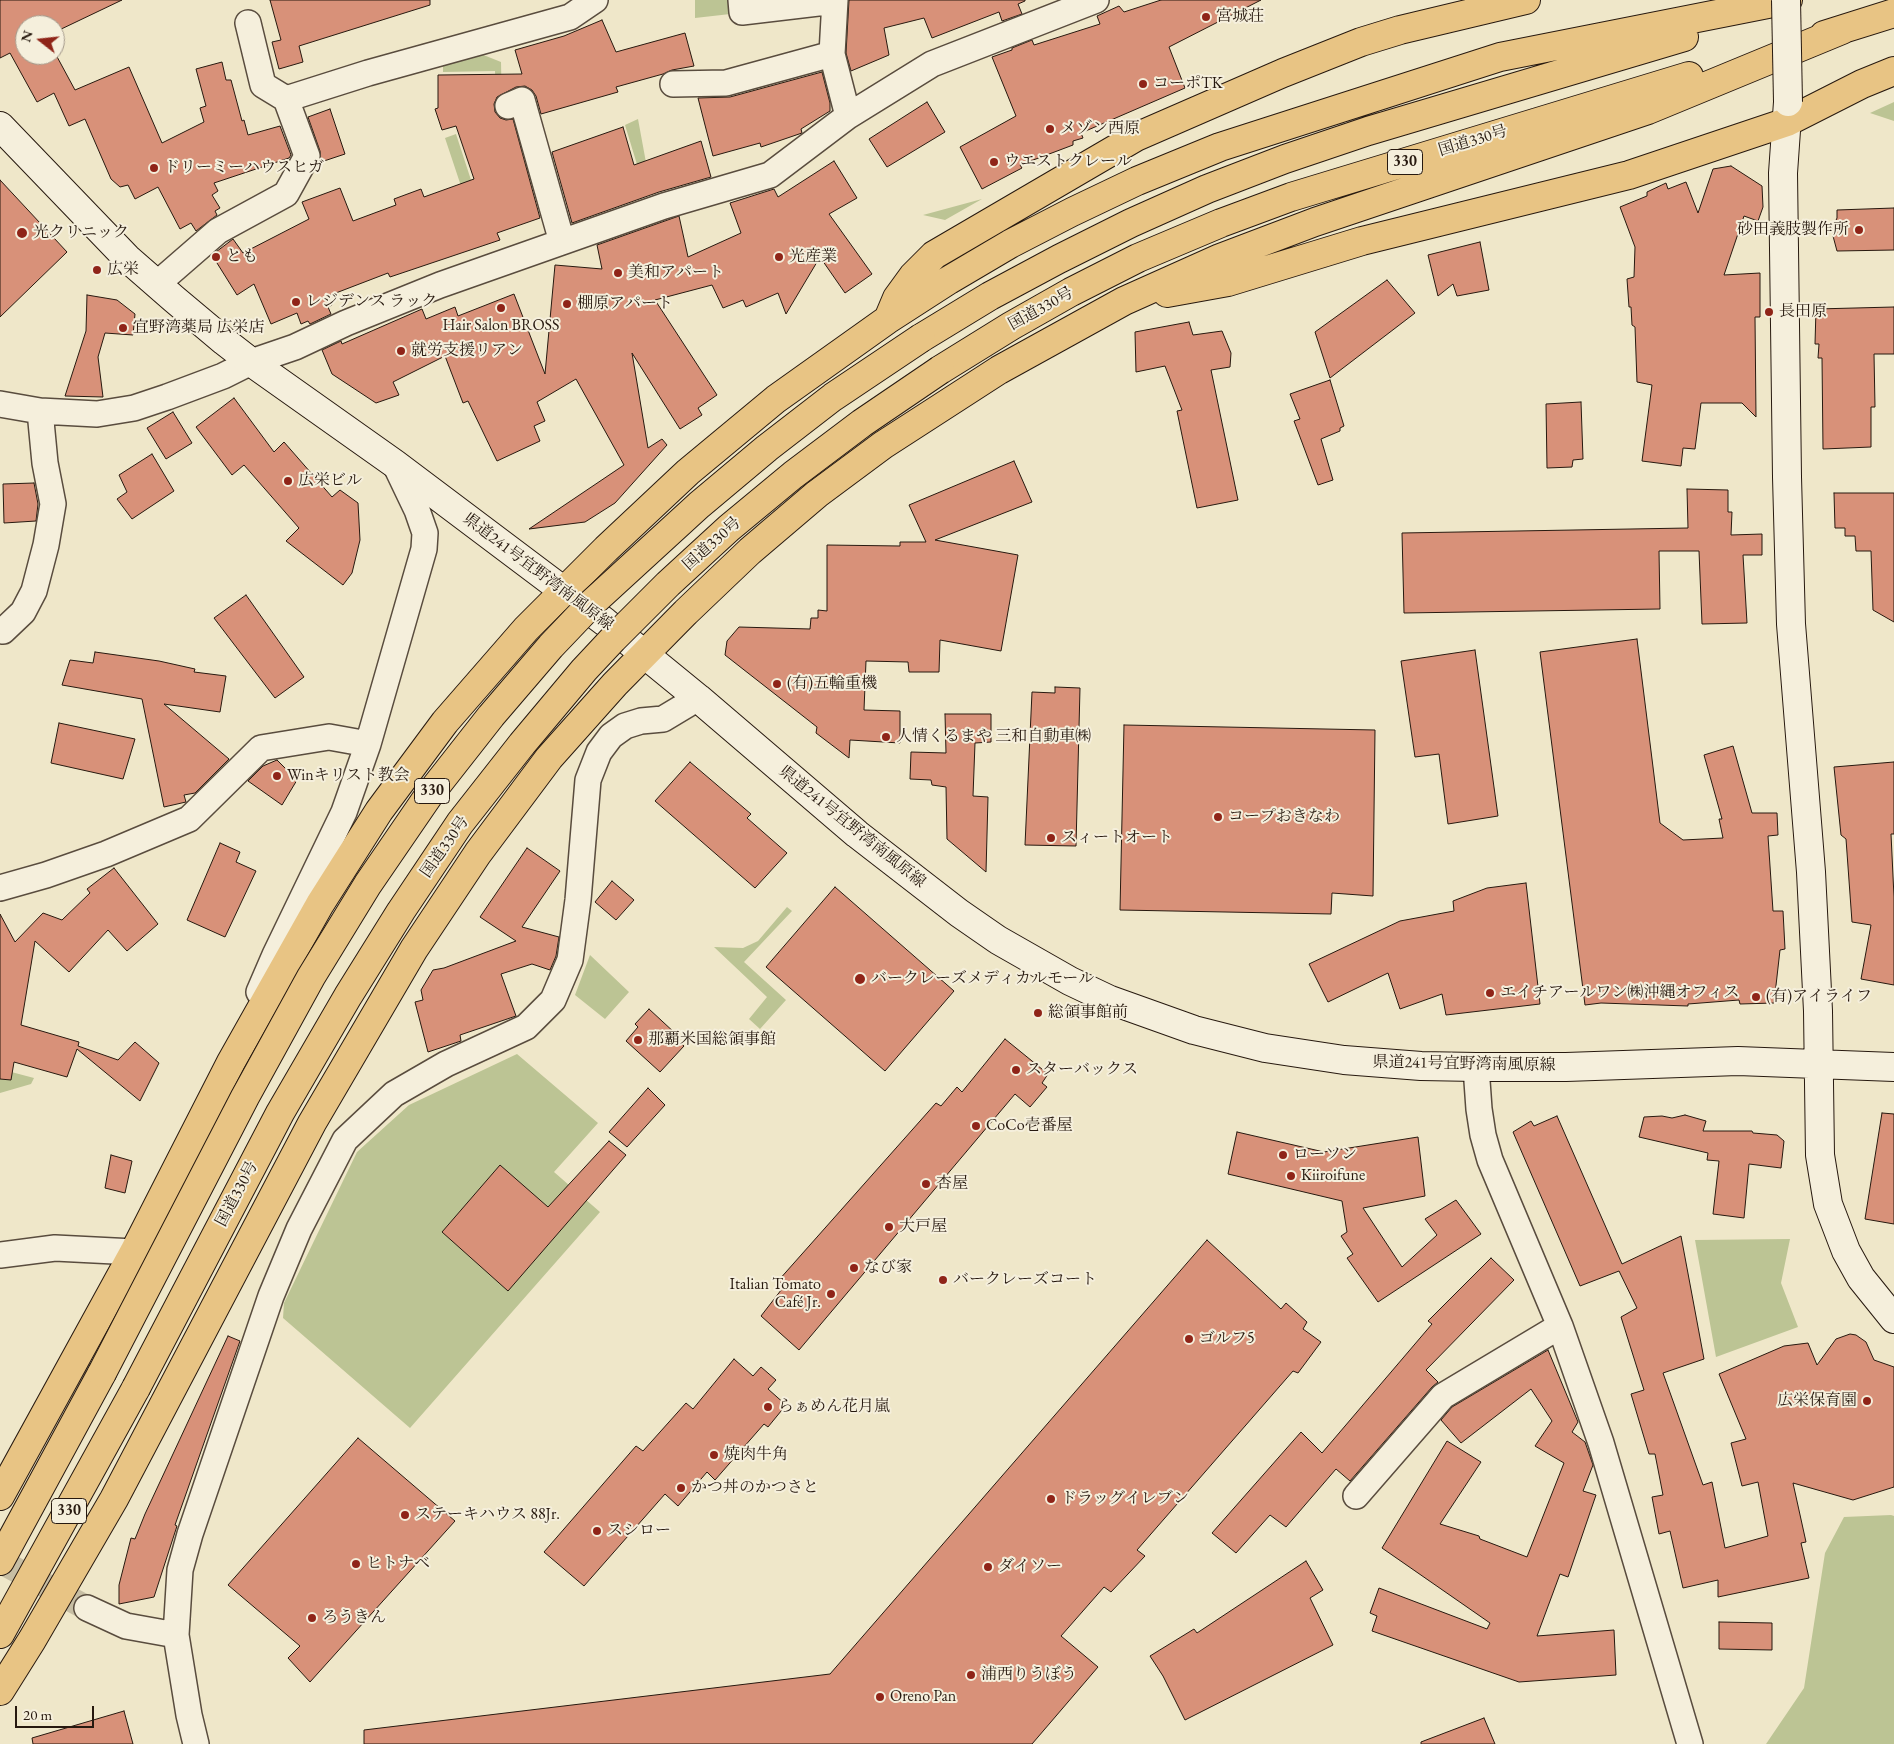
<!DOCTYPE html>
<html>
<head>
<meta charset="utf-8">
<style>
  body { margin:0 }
  #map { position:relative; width:1894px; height:1744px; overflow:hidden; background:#efe7c9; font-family:"EB Garamond",serif }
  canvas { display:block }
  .north { position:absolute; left:15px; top:15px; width:50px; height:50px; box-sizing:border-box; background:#f5efdc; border:1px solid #a3998a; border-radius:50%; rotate:286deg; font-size:14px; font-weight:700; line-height:20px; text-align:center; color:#27190f }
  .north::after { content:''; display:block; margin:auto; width:18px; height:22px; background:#8f2418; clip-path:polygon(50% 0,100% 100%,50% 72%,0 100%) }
  .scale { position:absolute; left:15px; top:1706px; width:79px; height:22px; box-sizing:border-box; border:2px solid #27190f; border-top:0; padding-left:6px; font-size:15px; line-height:18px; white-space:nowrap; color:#27190f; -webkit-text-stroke:4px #f5efdc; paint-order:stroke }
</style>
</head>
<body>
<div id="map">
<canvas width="1894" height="1744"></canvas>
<div class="north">N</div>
<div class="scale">20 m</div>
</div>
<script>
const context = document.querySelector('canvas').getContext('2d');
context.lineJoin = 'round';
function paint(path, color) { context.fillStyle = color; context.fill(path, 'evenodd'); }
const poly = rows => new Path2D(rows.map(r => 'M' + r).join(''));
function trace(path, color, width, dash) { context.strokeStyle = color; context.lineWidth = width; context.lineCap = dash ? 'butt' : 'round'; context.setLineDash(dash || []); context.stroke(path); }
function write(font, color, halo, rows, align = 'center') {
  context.font = font + ' "EB Garamond","Noto Serif JP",serif'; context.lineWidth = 4; context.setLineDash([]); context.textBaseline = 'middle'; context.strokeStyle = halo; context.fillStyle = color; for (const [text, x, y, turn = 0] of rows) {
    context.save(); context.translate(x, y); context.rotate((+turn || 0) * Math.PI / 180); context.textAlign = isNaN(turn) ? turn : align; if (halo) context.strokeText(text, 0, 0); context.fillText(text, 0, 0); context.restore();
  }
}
paint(poly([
  [695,0,747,0,748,12,695,18],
  [481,54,501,62,502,111,496,111,495,71,443,72,443,65],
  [1894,102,1894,121,1870,113],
  [638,119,647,168,639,171,625,125],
  [456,134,471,180,528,162,531,171,464,195,445,138],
  [982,199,945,220,923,215],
  [787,907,792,911,744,962,786,1000,760,1029,749,1019,767,997,714,947,743,948,758,941],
  [590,955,629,992,605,1019,575,995],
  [517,1054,598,1123,554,1172,600,1212,410,1428,283,1318,284,1303,357,1152,409,1105],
  [0,1069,34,1078,31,1084,0,1093],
  [1790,1239,1781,1283,1798,1327,1716,1357,1695,1240],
  [1891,1515,1894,1516,1894,1744,1766,1744,1804,1688,1825,1553,1844,1517]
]), '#bcc494');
const building = poly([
  [0,0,122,0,55,32,55,25,25,25,25,55,55,55,55,53,75,90,129,67,162,143,204,122,200,108,206,106,196,69,222,62,226,80,231,80,242,121,244,120,248,135,280,126,291,155,289,158,214,183,218,191,212,195,220,208,215,211,217,215,196,231,191,223,180,229,158,187,135,199,128,185,120,187,111,179,85,119,69,126,54,93,37,102,10,53,0,58,0,0],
  [270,0,430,0,430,5,299,46,303,62,279,69,272,42,281,40,270,0],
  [849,0,1025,0,1025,1,1018,4,1022,14,1002,21,999,12,932,38,924,18,884,28,889,55,851,71,846,53,849,0],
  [1161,0,1261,0,1169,47,1185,88,1081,133,1083,138,1073,141,1073,145,1020,165,1022,168,982,189,960,147,1016,116,992,57,1012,50,1012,48,1032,40,1034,45,1100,24,1097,16,1119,6,1124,12,1161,0],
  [602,20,616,52,685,33,694,66,672,70,663,74,616,87,618,92,541,114,536,96,532,90,525,86,516,87,497,97,494,104,495,112,500,118,506,120,513,119,540,218,497,233,500,240,390,277,388,273,328,296,332,305,328,307,331,314,310,324,308,321,301,324,297,313,271,324,254,284,237,295,212,255,233,239,243,253,309,219,302,202,340,188,353,221,396,205,394,199,421,189,424,197,474,179,456,126,442,130,435,109,438,108,438,75,522,74,515,50,564,36,602,20],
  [822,72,830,103,830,111,801,129,802,133,761,147,760,143,713,156,698,98,730,97,822,72],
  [927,102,945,132,887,167,869,139,927,102],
  [330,109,345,154,321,162,320,151,308,117,330,109],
  [623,127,634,165,701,141,711,177,659,192,572,223,552,152,623,127],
  [834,161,857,198,829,214,872,274,845,293,820,257,786,314,778,293,746,307,743,300,723,308,712,285,655,300,717,395,698,408,702,415,680,429,632,353,648,448,662,439,667,445,615,503,585,522,529,529,624,465,576,379,537,402,545,421,534,426,540,441,497,461,468,401,463,403,445,356,393,382,399,395,376,403,332,374,322,350,341,341,342,344,422,309,426,319,455,307,458,316,514,294,545,374,555,265,602,269,597,245,679,216,688,257,741,233,730,203,774,189,778,197,834,161],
  [1731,166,1762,186,1763,207,1758,221,1744,216,1724,275,1760,273,1760,317,1755,317,1756,417,1742,403,1701,403,1695,449,1683,448,1681,466,1642,461,1652,385,1637,382,1635,327,1632,325,1631,307,1629,307,1627,279,1634,277,1635,247,1620,207,1647,196,1647,192,1666,183,1668,189,1686,182,1698,213,1713,169,1731,166],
  [0,180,67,252,0,317,0,180],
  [1894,208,1894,250,1837,251,1833,236,1833,227,1837,218,1837,210,1894,208],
  [1480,242,1489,290,1457,296,1453,284,1438,296,1428,255,1480,242],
  [1387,280,1415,313,1330,378,1315,332,1387,280],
  [87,295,117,300,135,314,133,335,105,333,98,357,103,397,65,396,86,331,87,295],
  [1894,307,1894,354,1874,354,1875,407,1871,407,1871,447,1823,449,1822,358,1818,358,1819,344,1815,344,1816,309,1894,307],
  [1189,322,1193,335,1222,331,1231,353,1230,367,1211,370,1238,500,1197,508,1177,411,1182,410,1165,366,1136,372,1135,332,1189,322],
  [1330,380,1344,426,1340,428,1340,431,1321,439,1333,480,1318,485,1294,421,1300,419,1290,394,1330,380],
  [234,398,274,452,284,442,332,497,340,490,358,503,360,540,352,573,343,585,286,541,299,528,244,465,232,475,196,427,234,398],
  [1581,402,1583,459,1573,460,1572,467,1547,468,1546,404,1581,402],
  [173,412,192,443,166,459,147,428,173,412],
  [152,454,174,491,132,519,117,499,127,492,119,475,152,454],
  [1014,461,1032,502,935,540,1018,555,1001,651,940,640,939,672,909,672,908,662,866,661,864,710,900,711,900,743,850,740,849,758,816,733,817,727,725,655,727,641,739,627,810,629,811,618,818,618,818,610,827,611,827,545,900,546,900,542,926,542,909,505,1014,461],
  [34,483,38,504,36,521,4,523,3,484,34,483],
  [1687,489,1728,490,1728,512,1732,512,1731,535,1762,534,1762,555,1743,555,1747,623,1702,624,1699,551,1659,551,1660,609,1404,613,1402,533,1688,528,1687,489],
  [1834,493,1894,493,1894,622,1873,610,1871,551,1856,551,1855,536,1845,536,1845,528,1835,528,1834,493],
  [246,595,304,677,275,698,214,618,246,595],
  [1637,639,1660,823,1683,840,1723,838,1719,819,1722,819,1704,755,1733,746,1752,813,1777,813,1778,835,1768,836,1773,911,1783,911,1785,949,1780,950,1774,1003,1740,1004,1739,1000,1688,1004,1688,1006,1601,1003,1585,1005,1540,652,1637,639],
  [1475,650,1498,816,1448,824,1439,754,1415,757,1401,661,1475,650],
  [95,652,159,661,195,669,194,672,226,676,220,712,164,704,229,759,195,793,184,795,186,802,164,807,142,699,62,685,70,660,93,663,95,652],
  [1055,687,1080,688,1076,846,1025,845,1032,692,1055,693,1055,687],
  [945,714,991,714,991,742,975,743,973,796,988,797,986,872,947,839,946,787,932,785,931,780,910,779,911,752,946,753,945,714],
  [59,723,135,739,123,779,51,763,59,723],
  [1124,725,1375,730,1373,896,1332,893,1331,914,1120,910,1124,725],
  [277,760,297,780,282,805,248,781,263,766,277,760],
  [690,762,751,814,747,818,787,853,755,888,655,801,690,762],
  [1894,762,1894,834,1891,834,1894,897,1894,985,1861,979,1871,925,1852,922,1846,839,1841,835,1834,767,1894,762],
  [220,843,240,852,236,862,256,871,225,937,187,920,220,843],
  [527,848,560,871,522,927,559,937,556,956,550,970,532,964,501,974,516,1016,460,1035,461,1041,428,1052,415,1002,423,1000,421,990,433,970,444,968,516,941,480,917,527,848],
  [114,868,158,924,127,951,108,930,69,972,35,941,21,1025,79,1042,78,1046,118,1060,135,1042,159,1063,140,1101,77,1049,67,1077,14,1062,11,1080,0,1079,0,914,15,942,43,913,62,920,90,893,87,889,114,868],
  [612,881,634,900,616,920,595,902,612,881],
  [1526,883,1540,1004,1446,1015,1442,994,1400,1009,1388,973,1328,1002,1309,964,1400,921,1454,911,1453,901,1487,888,1526,883],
  [835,887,954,991,885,1071,766,967,835,887],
  [649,1009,676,1034,674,1037,684,1046,660,1072,626,1041,638,1027,635,1024,649,1009],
  [1005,1039,1048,1074,1042,1083,1047,1087,1030,1107,1015,1094,799,1350,761,1316,785,1285,778,1281,936,1103,941,1106,957,1087,962,1092,1005,1039],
  [648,1088,665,1105,627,1147,609,1132,648,1088],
  [1882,1113,1894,1114,1894,1224,1865,1219,1882,1113],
  [1685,1115,1706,1121,1703,1131,1752,1131,1753,1133,1777,1135,1784,1141,1781,1168,1749,1164,1744,1218,1713,1214,1719,1161,1707,1160,1708,1153,1639,1137,1644,1117,1662,1116,1672,1118,1685,1115],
  [1557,1116,1622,1264,1681,1236,1704,1359,1663,1373,1703,1485,1712,1482,1725,1548,1768,1536,1758,1482,1742,1486,1731,1443,1746,1439,1719,1374,1784,1346,1808,1343,1817,1365,1836,1339,1850,1334,1856,1335,1866,1342,1874,1360,1894,1367,1894,1487,1853,1500,1793,1483,1806,1542,1801,1543,1809,1578,1718,1597,1718,1580,1683,1588,1670,1531,1659,1534,1652,1497,1663,1495,1655,1454,1649,1454,1631,1394,1644,1390,1621,1317,1637,1308,1619,1271,1580,1286,1513,1132,1531,1121,1534,1126,1557,1116],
  [1237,1132,1324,1152,1418,1137,1425,1196,1363,1208,1402,1267,1437,1235,1425,1219,1456,1200,1481,1234,1378,1302,1347,1258,1353,1254,1341,1236,1347,1232,1342,1201,1228,1174,1237,1132],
  [609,1141,626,1155,508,1291,442,1232,500,1165,548,1207,609,1141],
  [111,1155,132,1161,125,1193,105,1188,111,1155],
  [1207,1240,1281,1309,1286,1303,1307,1322,1303,1329,1321,1342,1298,1373,1293,1371,1137,1550,1145,1556,1111,1592,1104,1587,1061,1636,1098,1667,1032,1744,364,1744,364,1730,830,1674,1207,1240],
  [1491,1258,1514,1280,1426,1370,1438,1382,1432,1387,1350,1481,1336,1469,1286,1527,1270,1515,1236,1553,1212,1533,1301,1432,1322,1453,1432,1324,1428,1321,1491,1258],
  [228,1336,240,1341,175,1525,177,1526,154,1597,119,1604,119,1585,131,1538,135,1539,145,1514,228,1336],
  [1548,1350,1578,1422,1572,1432,1585,1442,1593,1465,1583,1491,1596,1495,1568,1577,1560,1574,1537,1636,1614,1630,1616,1675,1519,1682,1372,1631,1377,1616,1370,1613,1379,1588,1487,1629,1490,1623,1382,1548,1447,1441,1481,1462,1440,1524,1479,1536,1480,1539,1527,1557,1564,1463,1535,1446,1552,1421,1531,1389,1461,1443,1441,1420,1452,1407,1548,1350],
  [734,1359,753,1376,761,1367,776,1380,768,1389,786,1405,768,1427,764,1424,715,1480,707,1472,678,1506,665,1494,584,1586,544,1552,636,1446,643,1451,686,1403,693,1409,734,1359],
  [358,1438,455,1521,310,1682,288,1658,300,1646,228,1585,358,1438],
  [1306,1561,1323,1590,1310,1598,1333,1645,1185,1720,1163,1676,1150,1656,1194,1629,1197,1633,1306,1561],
  [1719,1622,1772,1623,1772,1650,1719,1649,1719,1622],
  [124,1711,133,1744,33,1744,32,1738,124,1711],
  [1484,1718,1495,1744,1421,1744,1421,1742,1484,1718]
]);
paint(building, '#d89179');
trace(building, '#27190f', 1);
trace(poly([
  [0,1561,87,1608]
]), '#c7bea4', 25, [25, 12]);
const street = poly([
  [741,0,742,12,835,1],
  [835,0,832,54,848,116],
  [248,23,263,85,286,99],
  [673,84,726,83,832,54],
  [508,106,522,100,562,242],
  [157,284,218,231,286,194,307,156,286,99,368,73,570,17,595,0],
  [0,404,40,411,97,414,134,408,167,397,223,376,251,362,295,347,346,323,440,285,664,206,770,175,848,116,932,64,1096,0],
  [3,631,23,612,34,591,46,545,53,504,45,463,40,411],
  [0,888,46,875,106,854,189,819,261,748,329,737,368,744],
  [259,992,275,955,344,812,368,744,424,549,425,533,417,510,395,464],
  [1476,1067,1479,1109,1483,1135,1490,1160,1560,1326,1601,1443,1690,1744],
  [0,1255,55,1248,134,1252],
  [1356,1496,1443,1396,1560,1326],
  [87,1608,126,1626,176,1635],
  [196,1744,189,1715,176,1635,180,1570,190,1534,271,1296,299,1229,345,1140,394,1094,446,1064,526,1027,553,1000,570,960,578,900,588,780,599,752,611,736,625,726,641,721,663,719,698,698]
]);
const secondary = poly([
  [1788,102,1783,173,1787,477,1791,624,1811,872,1818,1011,1820,1155,1828,1204,1846,1251,1861,1278,1894,1319],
  [0,126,127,258,174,299,224,341,251,362,395,464,605,622,698,698,857,834,959,913,998,940,1070,981,1110,1000,1194,1030,1265,1048,1344,1060,1421,1066,1476,1067,1566,1067,1738,1061,1894,1067]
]);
const highway = poly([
  [1824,35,1894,13],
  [1167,293,1228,282,1362,241,1629,175,1787,122,1862,84,1894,71],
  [889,317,897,298,913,276,934,255,1136,137,1283,73,1361,42,1400,30,1526,0],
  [921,338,990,296,1059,259,1131,223,1207,189,1285,159,1368,131,1684,37],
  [940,370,1011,326,1071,292,1138,258,1221,223,1291,197,1689,76],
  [0,1496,134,1252,231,1062,320,904,379,811,445,722,526,629,606,549,688,472,776,399,887,320,949,280,1010,244,1072,212,1137,181,1220,147,1500,57,1788,0],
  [0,1561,102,1373],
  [0,1634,136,1388],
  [0,1691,32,1640,114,1499,312,1123,414,949,478,853,549,758,615,684,686,612,750,551,817,494,883,445,999,370,1124,301,1220,258,1315,222,1648,110,1842,30]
]);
trace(street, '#594c3e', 28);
trace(secondary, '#27190f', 30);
trace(highway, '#27190f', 30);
trace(street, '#f5efdc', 25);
trace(secondary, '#f5efdc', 28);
trace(highway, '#e8c484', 28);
const secondaryBridge = poly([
  [1786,0,1788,102]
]);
const highwayBridge = poly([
  [102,1373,245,1097,311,977,368,884,429,795,491,716,551,646,592,603,699,505,767,448,833,397,921,338],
  [136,1388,280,1113,348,996,401,911,460,823,522,744,584,670,613,639,668,584,729,528,793,475,862,423,940,370]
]);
trace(secondaryBridge, '#27190f', 30, []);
trace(highwayBridge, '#27190f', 30, []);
trace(secondaryBridge, '#f5efdc', 28);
trace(highwayBridge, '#e8c484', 28);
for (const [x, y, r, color] of [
  [1206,17,5,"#8f2418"],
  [1143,84,5,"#8f2418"],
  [1050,129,5,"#8f2418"],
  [994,162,5,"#8f2418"],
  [154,168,5,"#8f2418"],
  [1859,230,5,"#8f2418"],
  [22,233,6,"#8f2418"],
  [216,257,5,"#8f2418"],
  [779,257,5,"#8f2418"],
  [97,270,5,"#8f2418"],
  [618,273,5,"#8f2418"],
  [296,302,5,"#8f2418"],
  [567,304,5,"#8f2418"],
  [501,308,5,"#8f2418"],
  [1769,312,5,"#8f2418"],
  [123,328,5,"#8f2418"],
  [401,351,5,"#8f2418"],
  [288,481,5,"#8f2418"],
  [777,684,5,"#8f2418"],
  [886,737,5,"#8f2418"],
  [277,776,5,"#8f2418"],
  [1218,817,5,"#8f2418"],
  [1051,838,5,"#8f2418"],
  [860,979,6,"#8f2418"],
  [1490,993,5,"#8f2418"],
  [1756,997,5,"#8f2418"],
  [1038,1013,5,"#8f2418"],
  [638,1040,5,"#8f2418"],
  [1016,1070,5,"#8f2418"],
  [976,1126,5,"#8f2418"],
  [1283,1155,5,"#8f2418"],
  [1291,1176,5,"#8f2418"],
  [926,1184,5,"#8f2418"],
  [889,1227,5,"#8f2418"],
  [854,1268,5,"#8f2418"],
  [943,1280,5,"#8f2418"],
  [831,1294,5,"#8f2418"],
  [1189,1339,5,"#8f2418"],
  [1867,1401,5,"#8f2418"],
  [768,1407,5,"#8f2418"],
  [714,1455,5,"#8f2418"],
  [681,1488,5,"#8f2418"],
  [1051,1499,5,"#8f2418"],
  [405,1515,5,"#8f2418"],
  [597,1531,5,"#8f2418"],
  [356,1564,5,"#8f2418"],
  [988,1567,5,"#8f2418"],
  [312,1618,5,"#8f2418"],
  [971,1675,5,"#8f2418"],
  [880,1697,5,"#8f2418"]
]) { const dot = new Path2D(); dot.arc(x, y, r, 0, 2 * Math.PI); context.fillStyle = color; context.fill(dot); trace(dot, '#f5efdc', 2); }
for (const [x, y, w] of [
  [1405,162,35],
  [432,791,35],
  [69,1511,35]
]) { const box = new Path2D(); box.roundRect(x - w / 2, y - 12.5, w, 25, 4); context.fillStyle = '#f5efdc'; context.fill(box); trace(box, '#27190f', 1); }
write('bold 15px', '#27190f', null, [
  ["330",1405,162],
  ["330",432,791],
  ["330",69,1511]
]);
write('16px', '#27190f', '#f5efdc', [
  ["宮城荘",1216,17],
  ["コーポTK",1153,84],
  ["メゾン西原",1060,129],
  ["ウエストクレール",1004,162],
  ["ドリーミーハウスヒガ",164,168],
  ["砂田義肢製作所",1849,230,"right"],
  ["光クリニック",33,233],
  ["とも",226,257],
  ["光産業",789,257],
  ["広栄",107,270],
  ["美和アパート",628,273],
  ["レジデンス ラック",306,302],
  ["棚原アパート",577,304],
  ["長田原",1779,312],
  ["Hair Salon BROSS",501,326,"center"],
  ["宜野湾薬局 広栄店",133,328],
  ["就労支援リアン",411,351],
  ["広栄ビル",298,481],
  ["(有)五輪重機",787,684],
  ["人情くるまや 三和自動車㈱",896,737],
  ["Winキリスト教会",287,776],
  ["コープおきなわ",1228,817],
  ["スィートオート",1061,838],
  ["バークレーズメディカルモール",871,979],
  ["エイチアールワン㈱沖縄オフィス",1500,993],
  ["(有)アイライフ",1766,997],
  ["総領事館前",1048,1013],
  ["那覇米国総領事館",648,1040],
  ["スターバックス",1026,1070],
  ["CoCo壱番屋",986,1126],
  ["ローソン",1293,1155],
  ["Kiiroifune",1301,1176],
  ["杏屋",936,1184],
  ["大戸屋",899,1227],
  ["なび家",864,1268],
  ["バークレーズコート",953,1280],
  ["Italian Tomato",821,1285,"right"],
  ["Café Jr.",821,1303,"right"],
  ["ゴルフ5",1199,1339],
  ["広栄保育園",1857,1401,"right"],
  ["らぁめん花月嵐",778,1407],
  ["焼肉牛角",724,1455],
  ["かつ丼のかつさと",691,1488],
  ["ドラッグイレブン",1061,1499],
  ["ステーキハウス 88Jr.",415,1515],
  ["スシロー",607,1531],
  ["ヒトナベ",366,1564],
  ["ダイソー",998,1567],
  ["ろうきん",322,1618],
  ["浦西りうぼう",981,1675],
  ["Oreno Pan",890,1697]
], 'left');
write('16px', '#27190f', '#f5efdc', [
  ["国道330号",1473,141,-17],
  ["国道330号",1041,309,-29],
  ["国道330号",712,544,-42],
  ["県道241号宜野湾南風原線",538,572,37],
  ["県道241号宜野湾南風原線",852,827,39],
  ["国道330号",445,847,-55],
  ["県道241号宜野湾南風原線",1464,1064,1],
  ["国道330号",237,1194,-62]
]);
</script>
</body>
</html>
